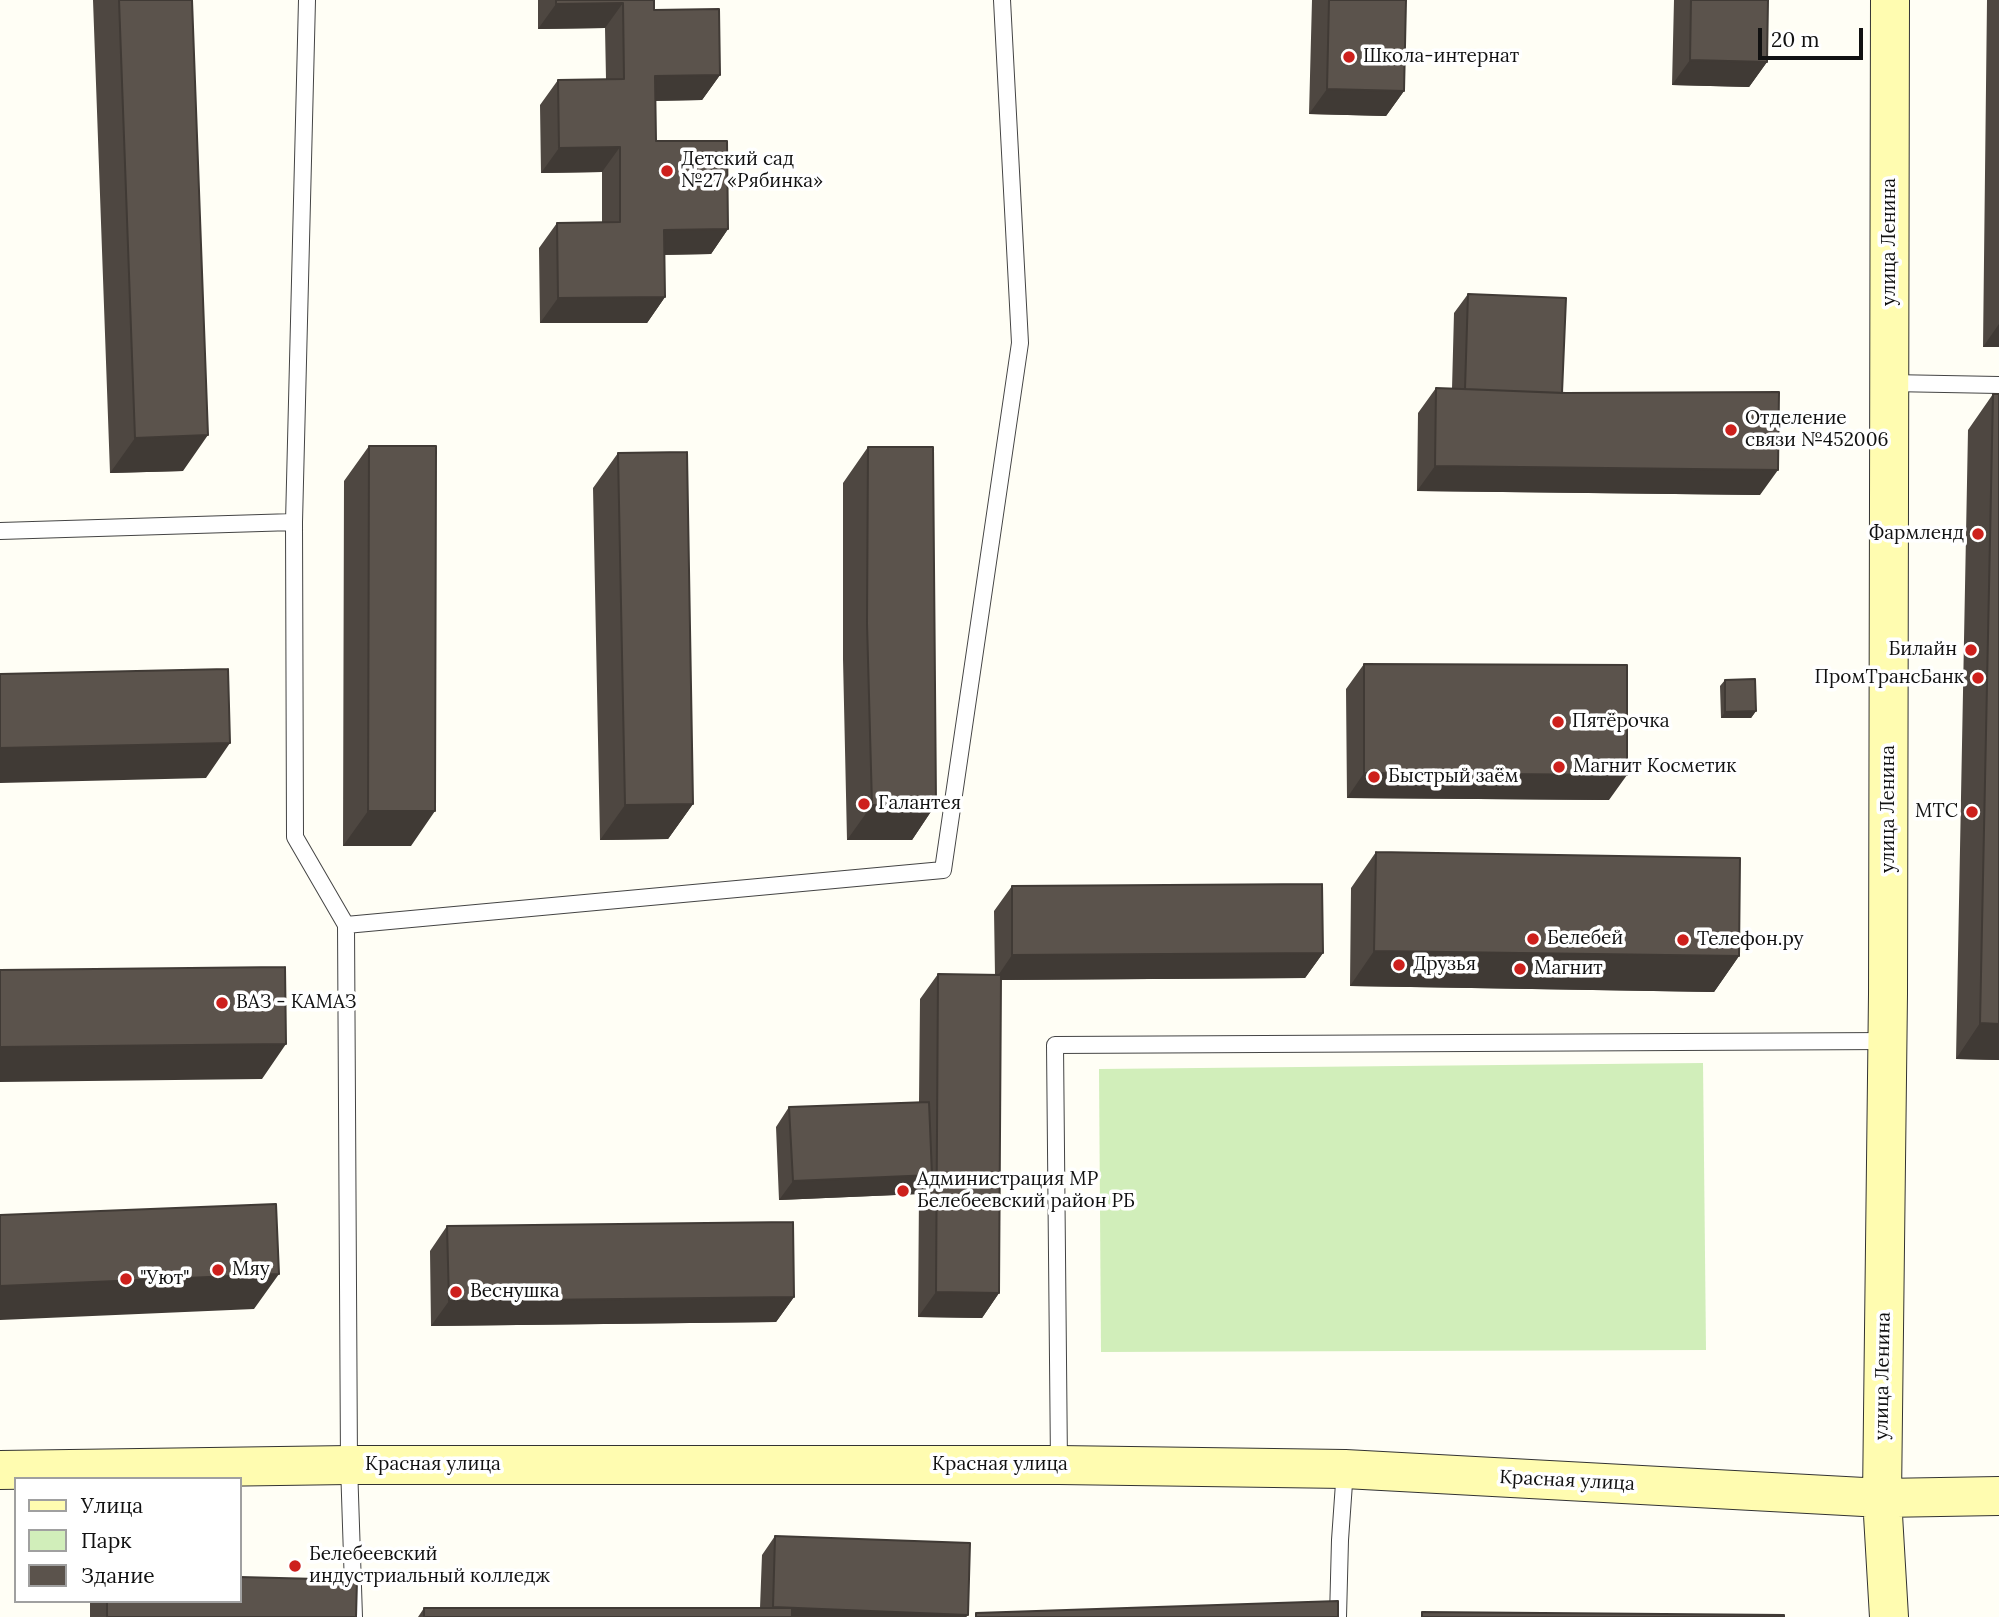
<!DOCTYPE html>
<html>
<head>
<meta charset="utf-8">
<style>
  body { margin:0 }
  #map { position:relative; width:1999px; height:1617px; overflow:hidden; background:#fffef5; font-family:Lora,serif }
  canvas { display:block }
  .legend { position:absolute; left:14px; top:1477px; width:228px; height:126px; box-sizing:border-box; background:#fff; border:2px solid #a0a0a0; margin:0; padding:9px 12px; list-style:none; font-size:21px; color:#111 }
  .legend li { display:flex; align-items:center; gap:14px; height:35px }
  .legend b { width:35px; border:2px solid #a0a0a0 }
  .scale { position:absolute; left:1758px; top:28px; width:105px; height:32px; box-sizing:border-box; border:4px solid #111; border-top:0; padding-left:9px; font-size:21px; line-height:24px; white-space:nowrap; color:#111; -webkit-text-stroke:5px #fff; paint-order:stroke }
</style>
</head>
<body>
<div id="map">
<canvas width="1999" height="1617"></canvas>
<ul class="legend">
<li><b style="height:9px;background:#fffcb0"></b>Улица</li>
<li><b style="height:19px;background:#d1eeba"></b>Парк</li>
<li><b style="height:19px;background:#5b534c"></b>Здание</li>
</ul>
<div class="scale">20 m</div>
</div>
<script>
const context = document.querySelector('canvas').getContext('2d');
context.lineJoin = 'round';
function paint(path, color) { context.fillStyle = color; context.fill(path, 'evenodd'); }
const poly = rows => new Path2D(rows.map(r => 'M' + r).join(''));
function trace(path, color, width, dash) { context.strokeStyle = color; context.lineWidth = width; context.lineCap = dash ? 'butt' : 'round'; context.setLineDash(dash || []); context.stroke(path); }
function write(font, color, halo, rows, align = 'center') {
  context.font = font + ' Lora,serif'; context.lineWidth = 7; context.setLineDash([]); context.textBaseline = 'middle'; context.strokeStyle = halo; context.fillStyle = color; for (const [text, x, y, turn = 0] of rows) {
    context.save(); context.translate(x, y); context.rotate((+turn || 0) * Math.PI / 180); context.textAlign = isNaN(turn) ? turn : align; if (halo) context.strokeText(text, 0, 0); context.fillText(text, 0, 0); context.restore();
  }
}
paint(poly([
  [1703,1063,1706,1350,1101,1352,1099,1069]
]), '#d1eeba');
const lane = poly([
  [307,0,294,522,295,837,346,925],
  [1890,383,1999,385],
  [0,531,294,522],
  [1059,1465,1055,1045,1888,1041],
  [354,1617,349,1465,346,925,943,870,1020,343,1002,0],
  [1338,1617,1340,1540,1345,1469]
]);
const secondary = poly([
  [0,1470,349,1465,1059,1465,1345,1469,1882,1498,1999,1496],
  [1889,1617,1882,1498,1888,994,1890,0]
]);
trace(lane, '#444', 18);
trace(secondary, '#333', 40);
trace(lane, '#fff', 16);
trace(secondary, '#fffcb0', 38);
paint(poly([
  [93,0,192,0,183,471,110,473],
  [538,0,654,0,654,10,720,75,702,100,656,101,656,141,728,229,711,254,664,255,665,297,647,323,540,323,539,248,557,223,602,222,602,172,541,173,540,105,558,80,606,79,605,28,538,29],
  [1312,0,1406,0,1404,91,1386,116,1309,114],
  [1674,0,1768,0,1767,62,1749,87,1672,85],
  [1987,0,1999,0,1999,347,1983,347],
  [1468,294,1562,393,1760,495,1417,491,1418,413,1436,388,1452,389,1454,313],
  [1993,394,1999,394,1999,1060,1956,1059,1968,430],
  [369,446,411,846,343,846,344,481],
  [868,447,936,804,912,840,847,840,843,659,843,483],
  [618,453,693,804,668,839,600,840,593,488],
  [1364,664,1609,800,1347,798,1346,689],
  [1725,680,1756,711,1751,718,1721,718,1720,686],
  [1376,852,1739,956,1714,992,1350,986,1351,888],
  [1012,886,1323,953,1305,978,1001,980,999,1293,982,1318,918,1317,919,1194,779,1200,776,1127,789,1107,919,1102,920,999,938,974,995,975,994,911],
  [447,1226,794,1297,776,1322,431,1326,430,1251],
  [775,1536,968,1615,966,1617,418,1617,424,1608,760,1608,762,1555],
  [90,1601,240,1601,356,1617,90,1617]
]), '#4e4741');
paint(poly([
  [623,3,605,28,538,29,556,4],
  [1690,60,1767,62,1749,87,1672,85],
  [720,75,702,100,638,101,655,76],
  [1327,89,1404,91,1386,116,1309,114],
  [620,147,602,172,541,173,559,148],
  [728,229,711,254,646,255,664,230],
  [665,297,647,323,540,323,558,298],
  [1999,324,1999,347,1983,347],
  [208,435,183,471,110,473,135,438],
  [1435,466,1778,470,1760,495,1417,491],
  [1756,711,1751,718,1721,718,1725,712],
  [230,743,206,778,0,783,0,748],
  [1364,773,1627,775,1609,800,1347,798],
  [693,804,668,839,600,840,625,805],
  [936,804,912,840,847,840,872,805],
  [368,811,435,811,411,846,343,846],
  [1374,951,1739,956,1714,992,1350,986],
  [1323,953,1305,978,995,980,1012,955],
  [1980,1023,1999,1024,1999,1060,1956,1059],
  [286,1044,262,1079,0,1082,0,1047],
  [932,1175,919,1194,779,1200,793,1181],
  [279,1274,254,1309,0,1320,0,1286],
  [936,1292,999,1293,982,1318,918,1317],
  [794,1297,776,1322,431,1326,449,1301],
  [773,1607,968,1615,966,1617,766,1617]
]), '#403a35');
const building = poly([
  [119,0,192,0,208,435,135,438,119,0],
  [556,0,654,0,654,10,719,9,720,75,655,76,656,141,727,141,728,229,664,230,665,297,558,298,557,223,620,222,620,147,559,148,558,80,624,79,623,3,556,4,556,0],
  [1329,0,1406,0,1404,91,1327,89,1329,0],
  [1691,0,1768,0,1767,62,1690,60,1691,0],
  [1468,294,1566,298,1562,393,1465,389,1468,294],
  [1436,388,1566,393,1779,392,1778,470,1435,466,1436,388],
  [1993,394,1999,394,1999,1024,1980,1023,1993,394],
  [369,446,436,446,435,811,368,811,369,446],
  [868,447,933,447,936,804,872,805,867,623,868,447],
  [687,452,693,804,625,805,618,453,687,452],
  [1364,664,1627,665,1627,775,1364,773,1364,664],
  [228,669,230,743,0,748,0,674,228,669],
  [1755,679,1756,711,1725,712,1725,680,1755,679],
  [1376,852,1740,858,1739,956,1374,951,1376,852],
  [1322,884,1323,953,1012,955,1012,886,1322,884],
  [285,967,286,1044,0,1047,0,970,285,967],
  [938,974,1001,975,999,1293,936,1292,938,974],
  [929,1102,932,1175,793,1181,789,1107,929,1102],
  [276,1204,279,1274,0,1286,0,1215,276,1204],
  [793,1222,794,1297,449,1301,447,1226,793,1222],
  [775,1536,970,1543,968,1615,773,1607,775,1536],
  [240,1577,357,1580,356,1617,107,1617,107,1601,240,1601,240,1577],
  [1338,1601,1338,1617,976,1617,976,1613,1338,1601],
  [424,1608,792,1608,792,1617,424,1617,424,1608],
  [1422,1612,1784,1615,1784,1617,1422,1617,1422,1612]
]);
paint(building, '#5b534c');
trace(building, '#403a35', 2);
for (const [x, y, r, color] of [
  [1349,57,7,"#cd201c"],
  [667,171,7,"#cd201c"],
  [1731,430,7,"#cd201c"],
  [1978,534,7,"#cd201c"],
  [1971,650,7,"#cd201c"],
  [1978,678,7,"#cd201c"],
  [1558,722,7,"#cd201c"],
  [1559,767,7,"#cd201c"],
  [1374,777,7,"#cd201c"],
  [864,804,7,"#cd201c"],
  [1972,812,7,"#cd201c"],
  [1533,939,7,"#cd201c"],
  [1683,940,7,"#cd201c"],
  [1399,965,7,"#cd201c"],
  [1520,969,7,"#cd201c"],
  [222,1003,7,"#cd201c"],
  [903,1191,7,"#cd201c"],
  [218,1270,7,"#cd201c"],
  [126,1279,7,"#cd201c"],
  [456,1292,7,"#cd201c"],
  [295,1566,7,"#cd201c"]
]) { const dot = new Path2D(); dot.arc(x, y, r, 0, 2 * Math.PI); context.fillStyle = color; context.fill(dot); trace(dot, '#fff', 2.5); }
write('19px', '#111', '#fff', [
  ["Школа-интернат",1363,57],
  ["Детский сад",681,160],
  ["№27 «Рябинка»",681,182],
  ["Отделение",1745,419],
  ["связи №452006",1745,441],
  ["Фармленд",1964,534,"right"],
  ["Билайн",1957,650,"right"],
  ["ПромТрансБанк",1964,678,"right"],
  ["Пятёрочка",1572,722],
  ["Магнит Косметик",1573,767],
  ["Быстрый заём",1388,777],
  ["Галантея",878,804],
  ["МТС",1958,812,"right"],
  ["Белебей",1547,939],
  ["Телефон.ру",1697,940],
  ["Друзья",1413,965],
  ["Магнит",1534,969],
  ["ВАЗ - КАМАЗ",236,1003],
  ["Администрация МР",917,1180],
  ["Белебеевский район РБ",917,1202],
  ["Мяу",232,1270],
  ["\"Уют\"",140,1279],
  ["Веснушка",470,1292],
  ["Белебеевский",309,1555],
  ["индустриальный колледж",309,1577]
], 'left');
write('19px', '#111', '#fff', [
  ["улица Ленина",1890,242,-90],
  ["улица Ленина",1889,809,-90],
  ["улица Ленина",1883,1376,-89],
  ["Красная улица",433,1465],
  ["Красная улица",1000,1465],
  ["Красная улица",1567,1481,3]
]);
</script>
</body>
</html>
